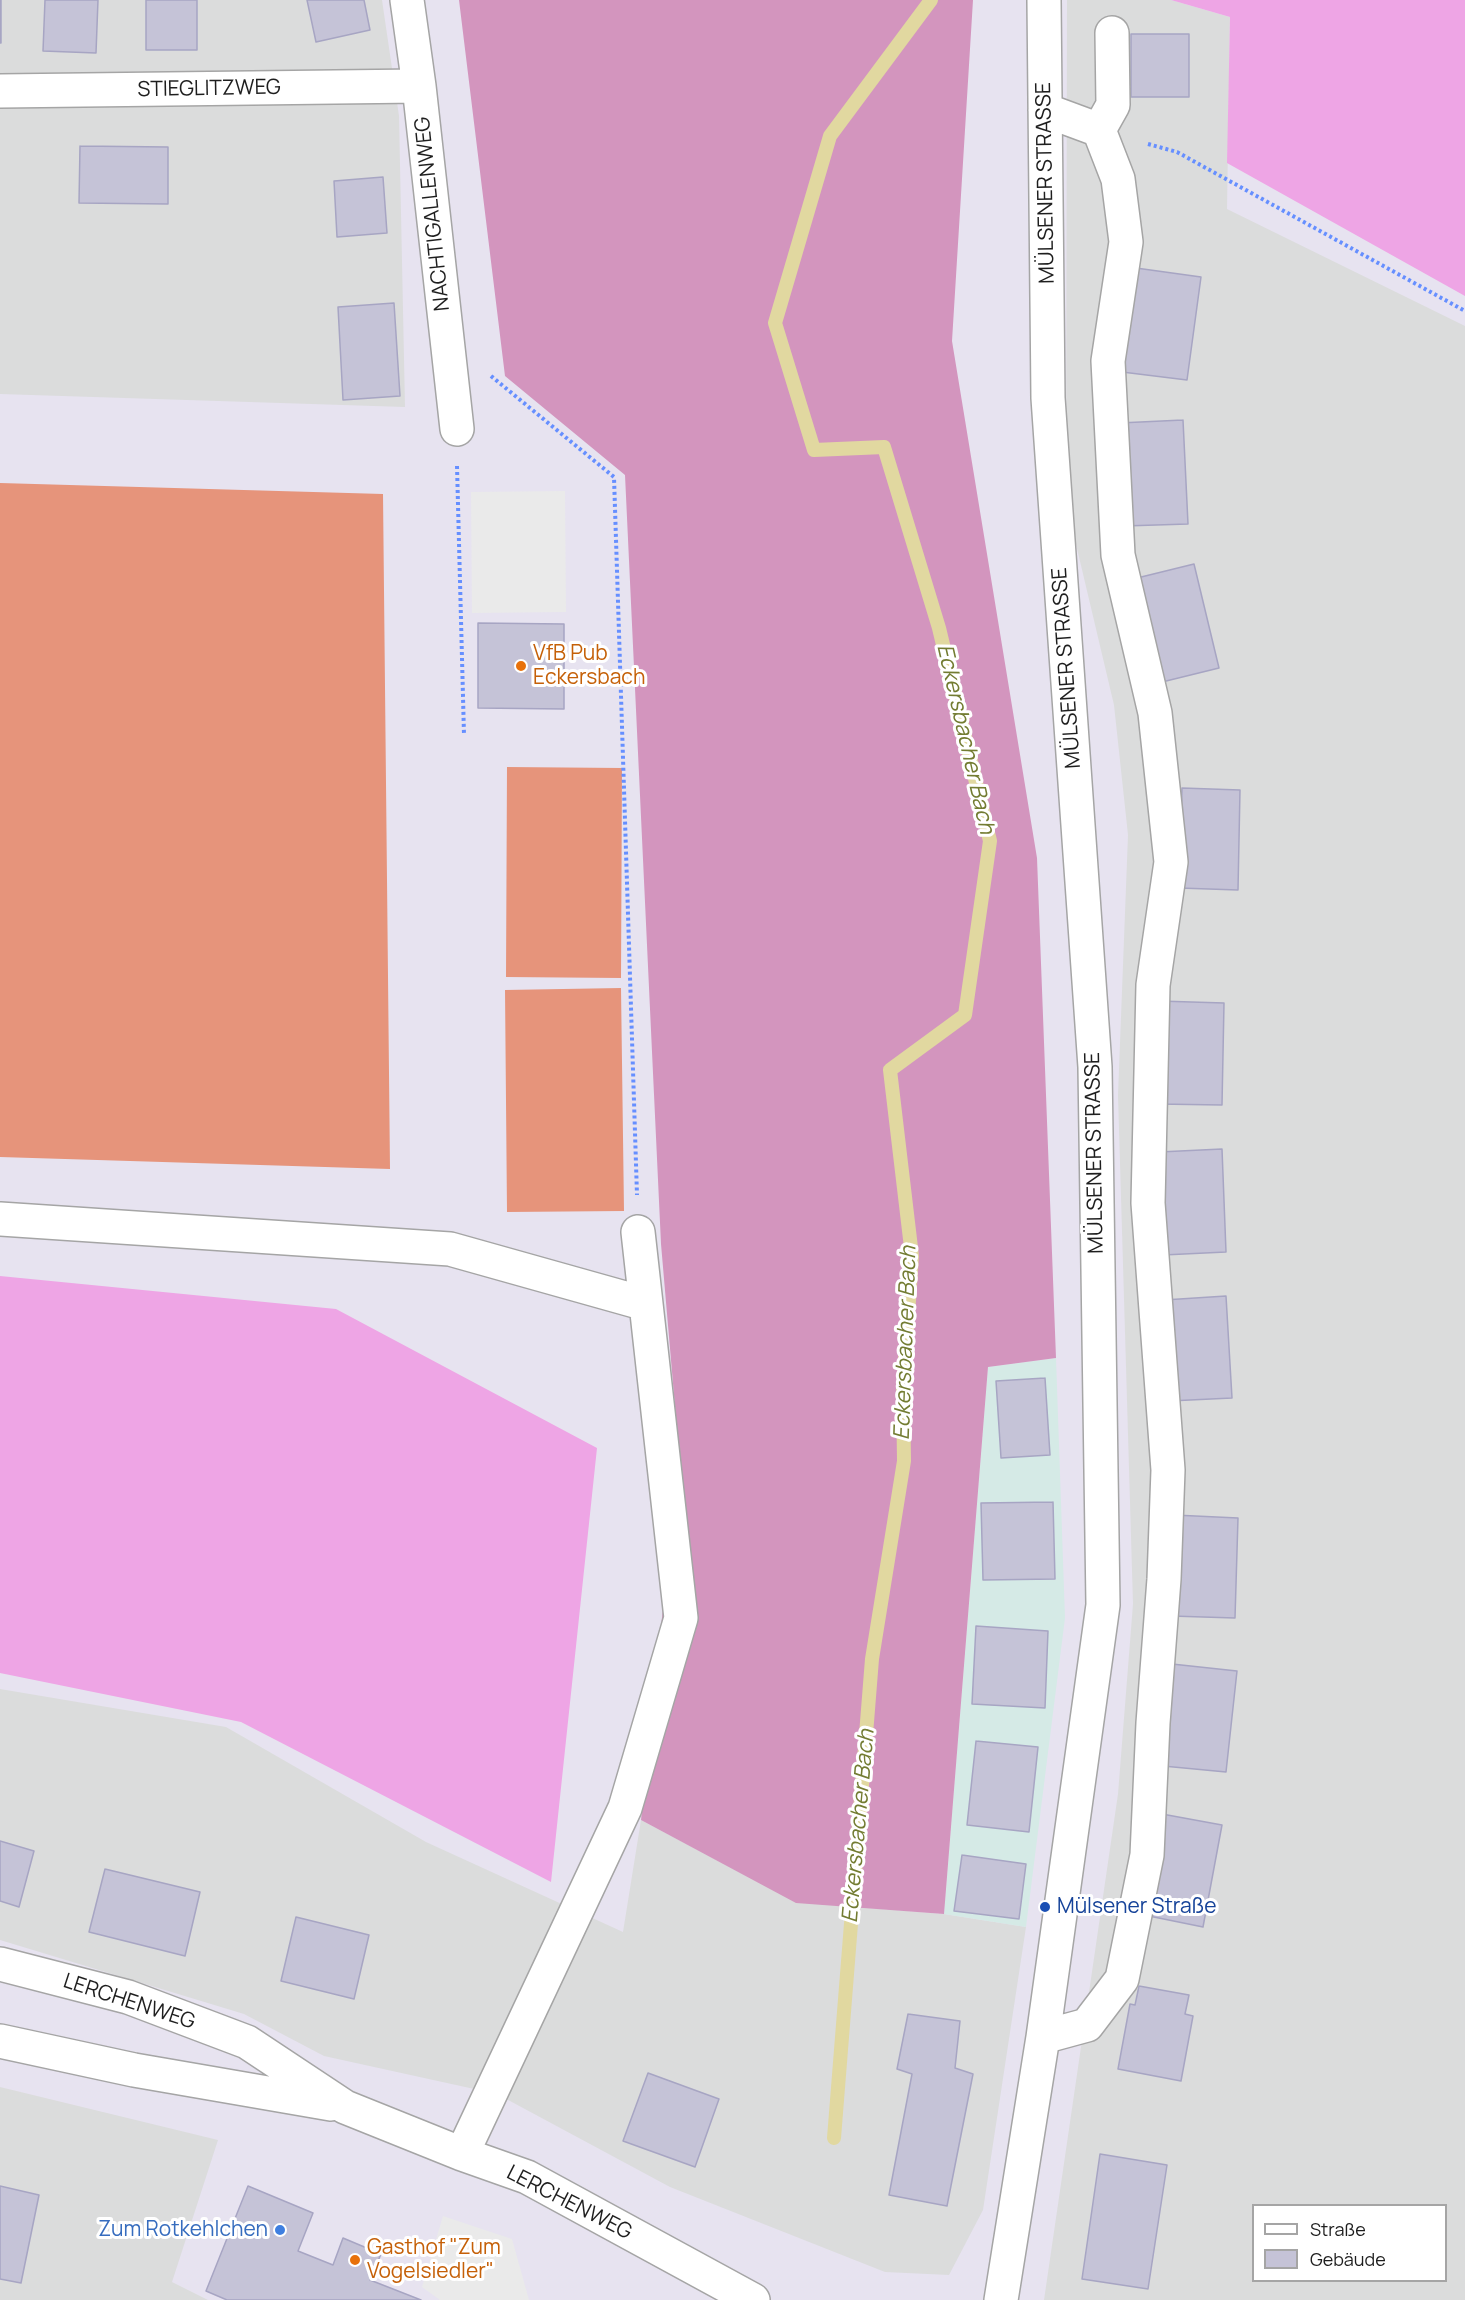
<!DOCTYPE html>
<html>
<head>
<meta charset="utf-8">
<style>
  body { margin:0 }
  #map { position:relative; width:1465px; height:2300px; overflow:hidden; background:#e7e3f0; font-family:Manrope,sans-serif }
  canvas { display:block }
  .legend { position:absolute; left:1252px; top:2204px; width:195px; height:78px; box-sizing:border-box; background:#fff; border:2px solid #a5a5a5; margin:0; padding:8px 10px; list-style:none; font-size:18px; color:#1e1e1e }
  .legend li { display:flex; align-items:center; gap:12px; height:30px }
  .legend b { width:30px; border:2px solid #a5a5a5 }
</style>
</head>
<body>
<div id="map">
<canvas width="1465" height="2300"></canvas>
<ul class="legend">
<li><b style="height:8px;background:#fff"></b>Straße</li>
<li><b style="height:16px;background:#c5c3d7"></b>Gebäude</li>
</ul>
</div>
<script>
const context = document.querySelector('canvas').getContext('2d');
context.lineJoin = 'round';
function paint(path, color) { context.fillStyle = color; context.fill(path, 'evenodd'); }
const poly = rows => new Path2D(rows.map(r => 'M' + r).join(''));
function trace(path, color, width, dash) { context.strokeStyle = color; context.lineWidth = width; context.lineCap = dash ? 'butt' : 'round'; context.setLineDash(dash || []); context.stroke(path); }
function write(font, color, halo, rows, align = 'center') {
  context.font = font + ' Manrope,sans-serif'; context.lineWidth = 6; context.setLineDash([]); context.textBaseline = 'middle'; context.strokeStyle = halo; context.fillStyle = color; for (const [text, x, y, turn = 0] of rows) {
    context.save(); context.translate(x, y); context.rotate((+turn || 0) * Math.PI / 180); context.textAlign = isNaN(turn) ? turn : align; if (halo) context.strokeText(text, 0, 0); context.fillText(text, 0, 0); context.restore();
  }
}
paint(poly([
  [0,0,382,0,399,116,405,407,0,394],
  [1067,0,1171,0,1230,17,1227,209,1465,326,1465,2300,1044,2300,1118,1794,1133,1604,1118,1095,1128,835,1114,705,1066,502],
  [1254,2206,1446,2206,1446,2280,1254,2280],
  [0,1689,226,1727,426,1842,623,1932,641,1820,796,1902,944,1914,1026,1927,983,2210,949,2275,885,2272,670,2187,497,2094,324,2056,244,2014,0,1940],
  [0,2087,218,2140,172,2282,208,2300,0,2300]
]), '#dbdcdc');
paint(poly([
  [1056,1358,1065,1618,1026,1927,944,1914,988,1367]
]), '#d5eae6');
paint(poly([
  [1171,0,1465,0,1465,296,1227,163,1230,17],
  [0,1276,336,1309,597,1448,551,1882,241,1722,0,1673]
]), '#eea5e5');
paint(poly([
  [459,0,973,0,952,341,1037,858,1056,1358,988,1367,944,1914,796,1903,641,1820,679,1453,661,1244,625,475,505,376]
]), '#d395be');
paint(poly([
  [0,483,383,494,390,1169,0,1157],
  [507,767,622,768,621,978,506,977],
  [621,988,624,1211,507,1212,505,990]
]), '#e6947b');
paint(poly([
  [565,491,566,612,472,613,471,492],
  [443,2216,512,2239,529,2300,440,2300,422,2287]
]), '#eaeaea');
trace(poly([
  [834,2138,872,1659,904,1461,903,1389,912,1256,890,1070,965,1015,990,841,939,628,884,447,814,450,775,323,830,136,931,0]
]), '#e1d8a0', 14);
const building = poly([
  [0,0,1,0,1,43,0,43,0,0],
  [45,0,98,0,96,53,43,51,45,0],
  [146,0,197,0,197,50,146,50,146,0],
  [307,0,364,0,370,30,316,42,307,0],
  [1131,34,1189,34,1189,97,1131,97,1131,34],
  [80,146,168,147,168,204,79,203,80,146],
  [383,177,387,233,337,237,334,181,383,177],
  [1136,268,1201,277,1187,380,1122,372,1136,268],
  [394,303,400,396,343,400,338,307,394,303],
  [1183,420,1188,524,1124,526,1119,423,1183,420],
  [1194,564,1219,668,1158,683,1133,579,1194,564],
  [478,623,564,624,564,709,478,708,478,623],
  [1182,788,1240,790,1238,890,1179,888,1182,788],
  [1159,1001,1224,1003,1222,1105,1157,1104,1159,1001],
  [1222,1149,1226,1252,1163,1255,1159,1152,1222,1149],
  [1226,1296,1232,1398,1169,1401,1164,1300,1226,1296],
  [1045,1378,1050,1455,1001,1458,996,1381,1045,1378],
  [1053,1502,1055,1579,983,1580,981,1503,1053,1502],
  [1174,1515,1238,1518,1235,1618,1171,1616,1174,1515],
  [976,1626,1048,1631,1045,1708,972,1704,976,1626],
  [1172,1664,1237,1671,1226,1772,1163,1766,1172,1664],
  [976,1741,1038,1747,1029,1832,967,1825,976,1741],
  [1162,1814,1222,1825,1203,1927,1144,1915,1162,1814],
  [0,1841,34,1851,19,1907,0,1901,0,1841],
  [962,1855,1026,1864,1019,1919,954,1911,962,1855],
  [105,1869,200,1892,185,1956,89,1932,105,1869],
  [296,1917,369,1935,354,1999,281,1981,296,1917],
  [1139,1986,1189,1995,1185,2014,1193,2016,1181,2081,1118,2069,1130,2004,1135,2005,1139,1986],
  [908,2014,960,2021,955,2068,973,2074,947,2206,889,2195,912,2074,897,2069,908,2014],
  [648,2073,719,2099,695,2167,623,2141,648,2073],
  [1100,2154,1167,2165,1148,2289,1082,2279,1100,2154],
  [0,2186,39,2195,21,2283,0,2279,0,2186],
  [248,2186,313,2213,298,2251,333,2265,343,2238,381,2254,370,2280,421,2300,227,2300,206,2291,248,2186]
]);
paint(building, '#c5c3d7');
trace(building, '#a7a5c3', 1.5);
const minor = poly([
  [407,0,419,86,457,429],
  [0,91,419,86],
  [1099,130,1113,105,1112,33],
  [0,1219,450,1249,646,1304],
  [0,1964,128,1997,247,2042,345,2107,462,2154,527,2177,753,2300],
  [1043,2037,1087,2025,1122,1979,1147,1855,1153,1723,1164,1579,1168,1470,1148,1203,1153,985,1171,862,1155,713,1118,555,1108,361,1126,242,1118,179,1099,130,1045,110],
  [0,2041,134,2070,331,2104],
  [462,2154,625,1808,681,1618,638,1232],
  [1001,2300,1043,2037,1103,1605,1095,1067,1048,398,1044,0]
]);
trace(minor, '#a5a5a5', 36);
trace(poly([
  [1148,144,1177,152,1465,311],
  [491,376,614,477,637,1195],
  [457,466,464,735]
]), '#668fff', 4, [3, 3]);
trace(minor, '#fff', 33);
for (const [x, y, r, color] of [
  [521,666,6,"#e8710a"],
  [1045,1907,6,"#1a4fb4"],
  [280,2230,6,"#3f7fe0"],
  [355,2260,6,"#e8710a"]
]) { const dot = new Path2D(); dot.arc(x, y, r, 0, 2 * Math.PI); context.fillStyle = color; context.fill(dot); trace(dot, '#fff', 2); }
write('21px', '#1e1e1e', '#fff', [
  ["STIEGLITZWEG",209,89,-1],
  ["MÜLSENER STRASSE",1046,183,-91],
  ["NACHTIGALLENWEG",433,214,-96],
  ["MÜLSENER STRASSE",1067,668,-94],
  ["MÜLSENER STRASSE",1095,1153,-91],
  ["LERCHENWEG",129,2002,18],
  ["LERCHENWEG",569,2203,27]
]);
write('21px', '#c56008', '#fff', [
  ["VfB Pub",533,654],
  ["Eckersbach",533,678],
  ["Gasthof \"Zum",367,2248],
  ["Vogelsiedler\"",367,2272]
], 'left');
write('21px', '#164399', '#fff', [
  ["Mülsener Straße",1057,1907]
], 'left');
write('21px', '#366cbe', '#fff', [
  ["Zum Rotkehlchen",268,2230]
], 'right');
write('italic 22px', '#737c32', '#fff', [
  ["Eckersbacher Bach",965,739,77],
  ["Eckersbacher Bach",906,1343,-88],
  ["Eckersbacher Bach",859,1826,-85]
]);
</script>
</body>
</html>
